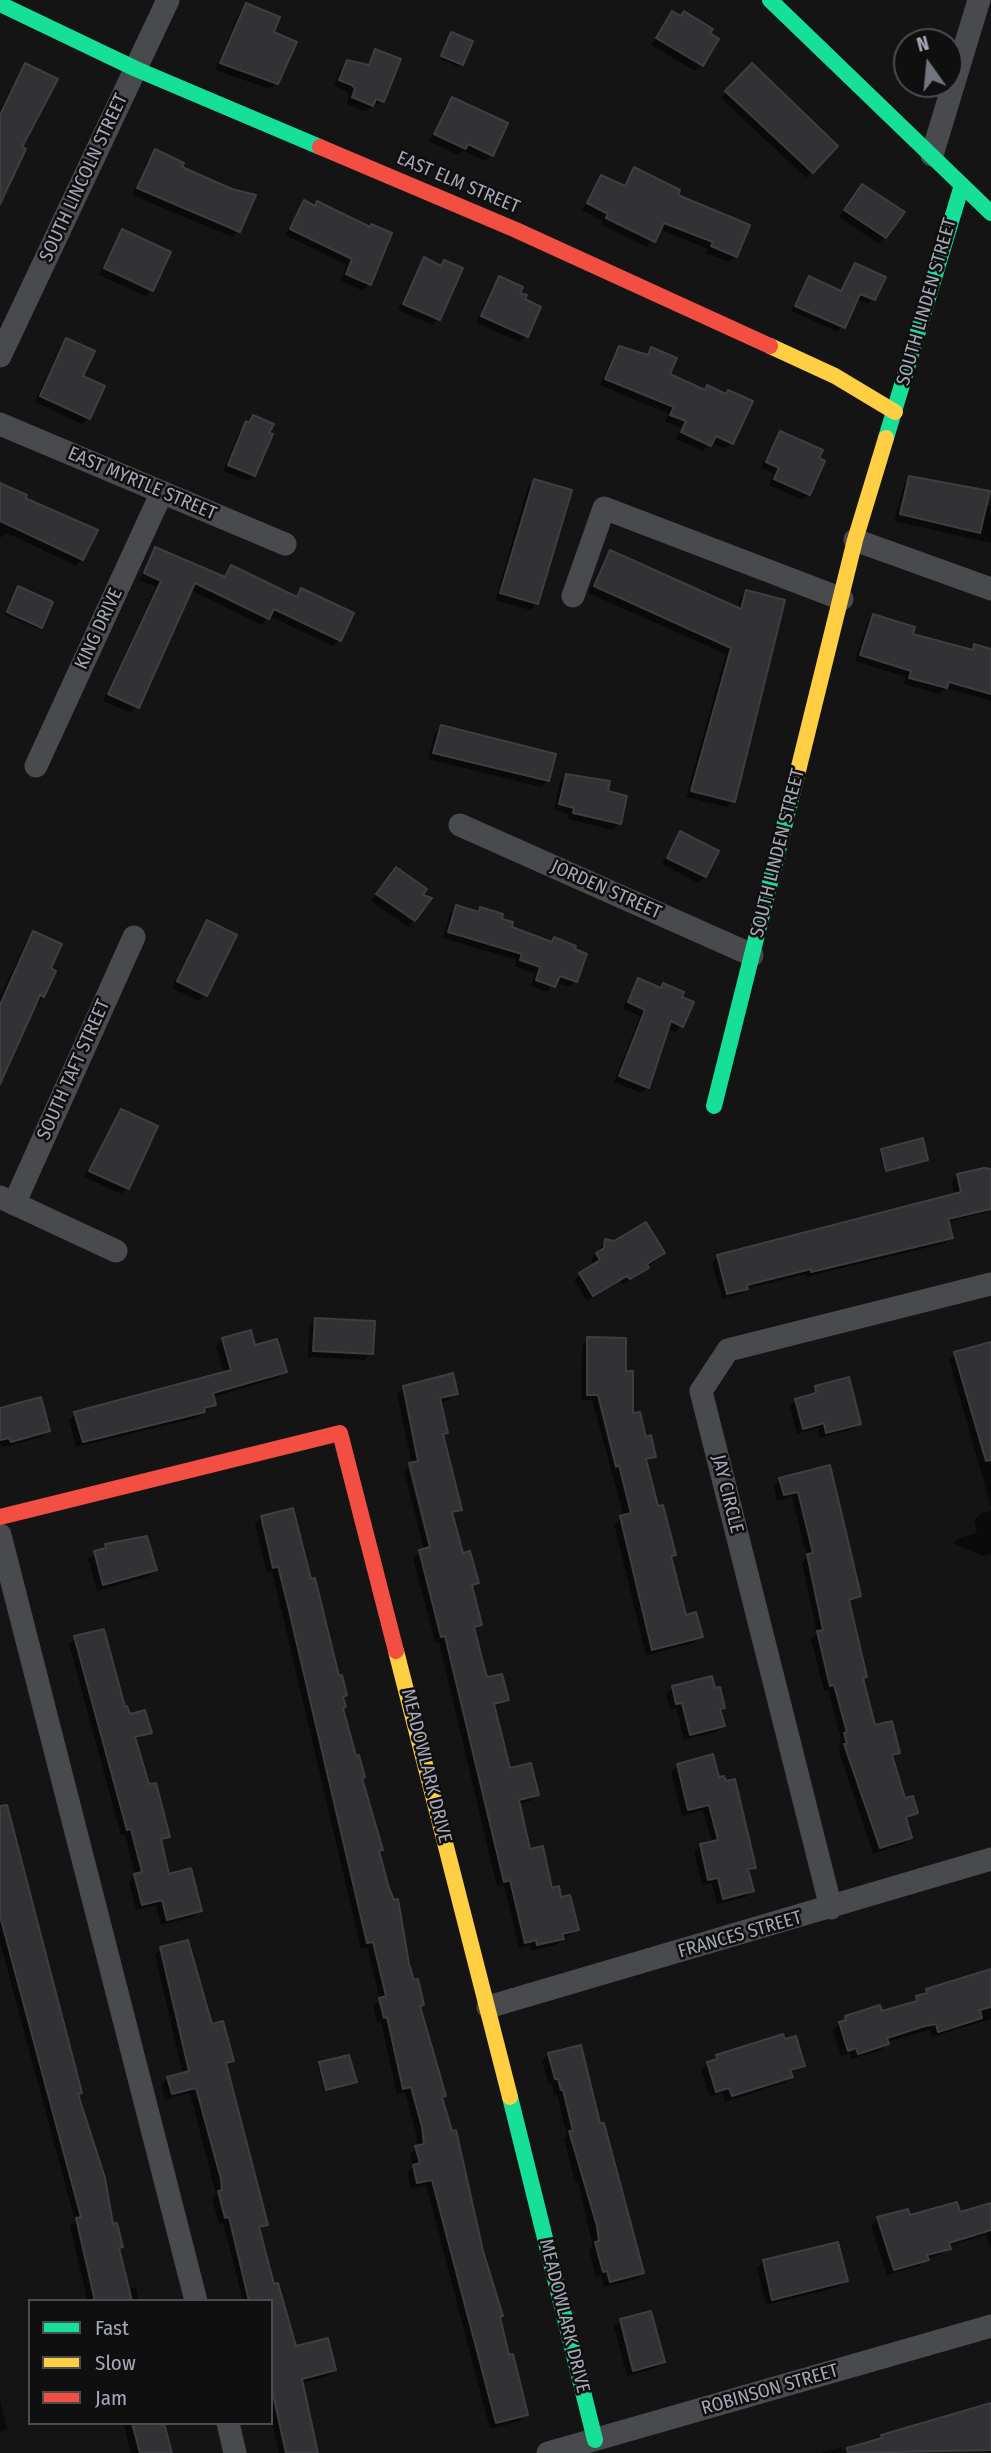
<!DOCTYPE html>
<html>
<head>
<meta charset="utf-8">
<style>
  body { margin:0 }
  #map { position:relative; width:991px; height:2453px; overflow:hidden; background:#141415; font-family:"Fira Sans Condensed",sans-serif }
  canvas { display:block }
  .legend { position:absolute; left:28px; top:2299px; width:245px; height:126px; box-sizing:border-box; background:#0f0f10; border:2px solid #4b4c52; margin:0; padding:9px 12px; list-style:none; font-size:21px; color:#a5a8b6 }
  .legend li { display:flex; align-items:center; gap:14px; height:35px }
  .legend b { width:35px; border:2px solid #4b4c52 }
  .north { position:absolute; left:893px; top:28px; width:70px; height:70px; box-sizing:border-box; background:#0f0f10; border:2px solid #4b4c52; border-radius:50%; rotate:345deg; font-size:19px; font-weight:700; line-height:28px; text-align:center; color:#a5a8b6 }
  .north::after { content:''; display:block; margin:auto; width:24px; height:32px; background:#72747e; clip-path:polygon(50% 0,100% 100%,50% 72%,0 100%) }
</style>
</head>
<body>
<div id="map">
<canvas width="991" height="2453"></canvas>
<ul class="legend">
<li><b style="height:9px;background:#16e098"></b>Fast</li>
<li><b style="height:9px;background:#ffcf43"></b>Slow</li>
<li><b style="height:9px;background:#f24e42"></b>Jam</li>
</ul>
<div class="north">N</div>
</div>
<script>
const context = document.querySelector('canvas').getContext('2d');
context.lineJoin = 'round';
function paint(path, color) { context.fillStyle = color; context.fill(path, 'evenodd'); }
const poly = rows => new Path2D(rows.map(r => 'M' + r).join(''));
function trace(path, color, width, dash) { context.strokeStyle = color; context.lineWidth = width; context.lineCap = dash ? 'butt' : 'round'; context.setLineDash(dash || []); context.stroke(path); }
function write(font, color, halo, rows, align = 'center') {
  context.font = font + ' "Fira Sans Condensed",sans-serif'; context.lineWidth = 5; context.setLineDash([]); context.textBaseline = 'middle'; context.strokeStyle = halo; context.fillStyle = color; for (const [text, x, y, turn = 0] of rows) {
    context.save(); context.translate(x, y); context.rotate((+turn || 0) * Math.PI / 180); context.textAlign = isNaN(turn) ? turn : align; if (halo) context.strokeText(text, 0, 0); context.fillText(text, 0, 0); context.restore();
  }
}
paint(poly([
  [247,5,271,33,276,83,270,89,215,70,240,11],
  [672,13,701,65,695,71,651,45],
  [449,37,462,64,459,67,440,59],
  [376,51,383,101,365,111,347,104,349,96,346,91,334,86,341,68,347,62,366,66],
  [25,65,0,185,0,110,19,71],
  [752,66,836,147,806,178,721,98],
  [452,99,492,155,485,161,462,150,458,155,429,141,446,105],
  [155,151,179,168,238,231,232,237,132,195,149,158],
  [634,169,675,195,735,256,729,262,706,253,708,249,659,229,647,247,601,225,603,221,582,210,602,177,622,187],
  [862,186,885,237,879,244,839,217],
  [304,202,390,234,369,284,363,291,340,280,347,265,285,235],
  [122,231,152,290,145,296,99,275,116,238],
  [424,260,440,267,445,262,438,319,432,325,398,310,418,266],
  [855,265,873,299,868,304,856,299,838,332,791,311,809,278,839,292],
  [500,278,518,294,526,336,520,342,476,323,493,285],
  [67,340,81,377,88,418,82,424,35,402,60,347],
  [620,348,645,356,652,349,668,375,704,391,707,388,725,395,728,392,732,443,725,449,711,442,703,451,676,439,681,428,665,421,669,414,600,385,613,355],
  [253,417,254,475,248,481,223,471,240,430],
  [781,433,808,494,802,500,769,485,774,474,761,468],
  [910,478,991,506,991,543,894,521,904,484],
  [534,481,537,603,530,610,495,600,528,487],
  [0,486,82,559,76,566,7,533,0,538],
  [156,549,223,578,231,567,295,597,301,590,339,640,333,646,269,616,262,625,190,590,137,706,131,713,103,701,156,587,139,580],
  [610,552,738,609,740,598,747,592,733,801,727,807,686,797,726,654,588,593,604,559],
  [16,591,40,627,38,629,5,615],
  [873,616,911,636,970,651,975,646,991,651,991,701,945,688,939,694,904,684,906,677,855,661,867,623],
  [442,727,547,781,541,787,428,759,435,733],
  [566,776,605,793,619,823,613,830,567,819,569,814,554,810,560,782],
  [680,833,705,876,698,883,662,864],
  [396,869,420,896,429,899,408,927,371,901],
  [457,907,477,913,481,909,509,928,550,943,554,939,575,981,569,987,555,982,547,992,531,986,535,974,515,966,517,960,443,938,450,913],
  [207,923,205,995,199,1001,172,988,201,929],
  [33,933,49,969,43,996,22,1028,25,1029,0,1081,0,997,27,940],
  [639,980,659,989,663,985,680,998,681,1026,675,1032,667,1028,648,1087,641,1093,614,1082,640,1016,622,1009],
  [121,1111,128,1188,121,1194,84,1177],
  [882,1150,926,1160,884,1172,879,1153],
  [991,1170,991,1208,985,1213,947,1222,951,1237,946,1243,806,1277,805,1274,746,1289,740,1294,722,1299,712,1263,717,1257,955,1196,952,1182,958,1176],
  [605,1241,663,1253,641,1274,623,1284,620,1281,587,1301,574,1280,594,1265,591,1260],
  [316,1320,371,1353,365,1360,308,1357,309,1326],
  [588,1339,624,1372,631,1415,654,1456,645,1463,657,1508,674,1554,670,1558,685,1617,701,1636,694,1643,646,1655,614,1524,624,1517,592,1400,581,1400,582,1346],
  [222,1340,254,1347,285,1371,278,1378,212,1397,214,1404,197,1418,76,1447,69,1420,75,1413,224,1373,216,1346],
  [991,1344,991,1507,949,1360,955,1354],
  [404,1387,456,1393,449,1400,439,1402,446,1432,442,1437,460,1509,451,1516,461,1555,477,1582,471,1588,480,1624,473,1631,484,1675,507,1700,493,1708,509,1770,537,1795,530,1801,518,1804,529,1851,577,1930,555,1945,531,1951,530,1945,519,1948,504,1885,497,1887,439,1642,435,1642,413,1558,424,1550,404,1471,412,1464,397,1394],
  [408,1467,412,1467,434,1555,431,1556],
  [816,1388,859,1423,852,1429,820,1438,818,1428,797,1434,790,1407,796,1400,810,1397],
  [0,1410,48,1431,42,1437,4,1447,0,1444],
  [829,1467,859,1596,848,1603,865,1677,862,1680,874,1727,898,1752,891,1759,904,1800,916,1813,905,1820,910,1838,904,1844,873,1854,839,1752,841,1738,828,1690,824,1691,811,1639,817,1634,802,1562,807,1557,792,1497,777,1501,774,1486,780,1479],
  [991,1511,991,1554,983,1556,953,1543,958,1538,977,1533,974,1520,981,1513],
  [261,1517,345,1695,342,1698,342,1709,381,1849,378,1853,408,1965,422,2005,419,2008,444,2096,441,2099,508,2357,526,2415,520,2421,490,2429,426,2185,411,2189,407,2173,413,2167,410,2154,418,2147,416,2134,405,2092,397,2094,381,2022,377,2023,373,2006,380,2000,367,1947,361,1949,283,1617,272,1572,267,1573,255,1524],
  [106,1546,155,1570,149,1576,97,1591,88,1559],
  [75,1638,128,1716,150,1732,134,1741,168,1836,161,1842,168,1876,200,1910,193,1917,161,1925,156,1905,136,1910,129,1882,135,1875,125,1834,121,1835,69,1644],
  [673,1687,723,1707,719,1711,723,1726,716,1732,684,1740,676,1708,670,1709,666,1694],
  [678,1765,718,1779,754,1867,748,1873,752,1891,746,1897,717,1904,712,1883,702,1885,694,1852,700,1846,712,1843,703,1810,682,1816,671,1772],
  [0,1802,80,2092,76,2096,112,2226,116,2225,127,2289,136,2287,139,2301,84,2301,87,2299,70,2226,75,2221,0,1942],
  [161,1949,232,2061,225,2068,266,2224,258,2231,274,2292,295,2348,334,2370,328,2376,301,2383,316,2453,279,2453,271,2418,271,2301,243,2301,223,2223,219,2224,212,2199,216,2195,190,2093,165,2100,161,2085,168,2078,183,2075,155,1955],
  [991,1971,991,2019,932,2037,930,2030,887,2042,881,2050,851,2059,850,2053,841,2056,833,2030,846,2018,881,2014,910,2005,927,1990],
  [549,2054,599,2126,642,2273,636,2279,604,2287,601,2276,596,2277,589,2250,593,2247,578,2182,575,2182,564,2139,567,2136,557,2095,554,2096,552,2084,549,2085,542,2061],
  [717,2057,803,2065,790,2073,791,2077,784,2083,725,2102,723,2093,710,2097,701,2070],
  [320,2064,355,2082,324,2092,318,2067],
  [991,2205,991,2249,986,2235,948,2246,942,2254,926,2259,920,2266,887,2275,871,2225,878,2219,907,2211,909,2217,959,2214],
  [763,2261,846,2281,839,2287,766,2305,757,2268],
  [620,2321,663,2362,656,2368,627,2376,614,2327],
  [0,2400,7,2429,0,2432],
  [991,2404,991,2453,982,2450,820,2453,841,2447,842,2451],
  [123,2423,163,2423,170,2453,131,2453]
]), '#0007');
const building = poly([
  [246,3,280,17,274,32,297,42,278,84,220,63,246,3],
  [672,11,681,16,684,11,713,29,710,33,719,39,703,66,656,38,672,11],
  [451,32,473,41,463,65,441,56,451,32],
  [375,49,401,59,384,102,376,99,373,106,352,97,355,89,352,85,339,80,347,60,369,65,375,49],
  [25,63,58,79,22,147,26,149,0,204,0,115,25,63],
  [752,63,838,146,813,173,725,91,752,63],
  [452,97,508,123,493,156,468,144,466,149,434,134,452,97],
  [155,149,184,163,182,167,232,189,256,195,240,232,137,188,155,149],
  [634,167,680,190,678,195,750,225,737,257,711,246,713,242,664,223,655,242,606,218,608,214,587,203,601,175,625,186,634,167],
  [862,184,905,212,886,238,844,210,862,184],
  [304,200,315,206,317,201,370,227,371,224,392,233,371,285,346,274,352,259,290,229,304,200],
  [122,229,171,252,153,291,104,268,122,229],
  [424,257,441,266,444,260,463,268,440,320,403,304,424,257],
  [855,263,886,277,875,300,860,294,845,328,795,306,809,276,841,291,855,263],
  [499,276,523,287,520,293,527,295,525,299,541,307,528,337,481,316,499,276],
  [66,338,95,351,83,376,105,386,90,419,40,396,66,338],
  [619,346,648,355,651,347,677,358,670,374,705,390,707,385,726,394,728,390,753,401,733,444,716,436,711,446,681,432,686,421,670,415,674,407,605,379,619,346],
  [253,415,274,424,269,433,273,434,255,476,228,465,246,421,249,423,253,415],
  [780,431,823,450,819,458,825,461,810,495,774,479,779,468,766,462,780,431],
  [909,476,990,491,980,533,900,514,909,476],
  [534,479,572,490,538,604,500,593,534,479],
  [0,483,27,495,25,498,98,530,83,560,0,521,0,483],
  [155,547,225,577,231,565,297,597,301,588,354,613,341,641,274,609,269,619,195,583,139,708,108,694,161,581,144,573,155,547],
  [610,550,741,609,746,590,785,600,735,802,691,791,731,648,594,586,610,550],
  [18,586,53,602,42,628,7,612,18,586],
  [873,614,915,627,913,634,973,650,974,644,991,649,991,694,949,682,947,688,909,678,911,671,860,655,873,614],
  [441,725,556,754,549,781,433,753,441,725],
  [566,774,610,781,608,791,627,796,621,824,573,813,574,808,559,804,566,774],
  [680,831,719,851,706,877,667,858,680,831],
  [396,867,427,889,423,895,432,898,415,921,376,894,396,867],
  [456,905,479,912,480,907,503,914,502,919,513,922,512,927,552,942,554,937,576,946,575,949,587,954,577,982,560,976,555,987,536,980,540,967,520,960,522,954,448,932,456,905],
  [207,920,237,935,207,996,177,981,207,920],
  [33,931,62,944,51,968,56,971,44,997,40,995,0,1084,0,1005,33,931],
  [638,978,661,988,663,983,684,992,682,997,694,1002,683,1027,671,1021,649,1088,619,1076,645,1010,628,1002,638,978],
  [121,1109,158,1126,129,1189,89,1171,121,1109],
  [923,1138,928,1160,886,1171,881,1149,923,1138],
  [984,1168,991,1169,991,1209,948,1219,953,1238,811,1272,811,1269,747,1285,748,1289,727,1294,717,1255,961,1192,957,1174,984,1168],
  [646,1222,665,1253,647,1264,649,1268,630,1279,627,1276,593,1296,579,1273,600,1260,596,1253,604,1248,605,1239,614,1241,646,1222],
  [315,1318,375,1321,373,1354,313,1351,315,1318],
  [251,1330,255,1345,277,1339,287,1372,213,1393,216,1405,204,1408,205,1412,83,1442,74,1412,231,1370,222,1338,251,1330],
  [587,1337,626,1338,626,1371,633,1371,633,1413,640,1412,646,1437,651,1435,656,1457,646,1459,658,1506,663,1505,676,1555,671,1556,686,1615,696,1612,703,1637,652,1650,620,1516,631,1513,619,1465,616,1467,598,1395,587,1395,587,1337],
  [991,1342,991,1460,986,1461,954,1352,991,1342],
  [453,1373,458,1394,440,1398,448,1433,443,1434,462,1510,452,1512,463,1553,470,1551,479,1583,472,1585,482,1625,474,1627,486,1674,488,1677,502,1674,509,1700,494,1704,510,1768,531,1763,539,1795,519,1800,530,1849,543,1846,552,1888,559,1886,561,1897,570,1895,579,1930,562,1934,564,1939,537,1945,536,1940,525,1943,510,1880,504,1882,445,1636,441,1637,419,1550,430,1547,409,1463,418,1461,403,1386,453,1373],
  [849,1377,861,1424,826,1433,824,1423,803,1429,795,1399,816,1393,815,1386,849,1377],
  [41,1397,50,1431,11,1442,9,1438,0,1440,0,1408,41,1397],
  [830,1465,861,1596,849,1600,867,1677,863,1678,875,1725,892,1721,900,1753,892,1755,905,1798,913,1796,918,1813,906,1817,912,1838,880,1848,844,1744,847,1744,844,1733,847,1732,834,1685,830,1686,817,1631,823,1630,807,1554,813,1553,798,1492,784,1495,779,1478,830,1465],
  [293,1508,311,1579,315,1578,339,1676,342,1675,347,1695,343,1697,346,1707,343,1708,356,1756,359,1755,365,1777,362,1778,383,1850,379,1851,389,1888,394,1900,398,1899,409,1964,414,1980,418,1979,424,2005,420,2006,446,2096,442,2097,452,2131,456,2130,483,2251,503,2316,500,2317,509,2355,513,2354,528,2415,496,2423,432,2180,417,2183,413,2165,420,2163,415,2146,424,2144,422,2127,411,2087,403,2089,387,2017,384,2018,379,1998,386,1996,373,1942,367,1943,289,1610,278,1566,273,1568,261,1516,293,1508],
  [147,1536,157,1570,103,1585,94,1551,106,1548,105,1544,147,1536],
  [104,1629,125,1707,127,1706,130,1714,145,1710,152,1733,135,1737,149,1784,156,1783,170,1837,161,1839,169,1874,191,1868,202,1911,167,1920,162,1900,142,1905,134,1874,142,1872,131,1829,127,1830,74,1636,104,1629],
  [712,1676,715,1688,720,1687,725,1708,720,1709,725,1726,690,1735,682,1703,676,1704,672,1686,712,1676],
  [713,1754,719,1777,724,1776,726,1781,735,1779,756,1868,748,1869,754,1891,723,1899,718,1878,708,1880,700,1844,718,1840,709,1805,688,1810,677,1764,713,1754],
  [7,1805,82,2093,78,2094,105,2178,113,2224,117,2223,123,2247,119,2248,132,2301,95,2301,76,2218,81,2217,0,1916,0,1806,7,1805],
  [188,1940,212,2024,223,2021,234,2061,226,2063,268,2225,259,2227,274,2284,278,2283,296,2346,328,2338,336,2370,302,2379,318,2453,286,2453,271,2385,271,2301,249,2301,229,2217,225,2218,218,2191,222,2190,221,2179,196,2088,172,2094,167,2077,189,2071,160,1947,188,1940],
  [991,1969,991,2007,980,2010,982,2018,938,2032,936,2024,925,2026,887,2038,889,2044,858,2054,856,2048,848,2051,839,2022,846,2020,845,2016,880,2005,882,2011,917,2001,916,1996,927,1993,926,1989,991,1969],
  [783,2034,785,2039,796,2036,805,2066,790,2070,793,2077,732,2096,729,2088,716,2092,707,2062,717,2059,716,2055,783,2034],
  [581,2045,600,2123,604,2123,644,2273,610,2282,607,2271,603,2272,595,2242,599,2241,597,2226,569,2131,573,2131,563,2090,561,2090,558,2079,555,2079,548,2053,581,2045],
  [349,2055,357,2082,326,2090,319,2062,349,2055],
  [957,2202,960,2212,991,2203,991,2230,949,2243,951,2249,927,2255,929,2260,894,2270,877,2217,908,2209,910,2215,957,2202],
  [838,2242,848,2281,772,2300,763,2260,838,2242],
  [651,2311,665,2362,633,2371,620,2319,651,2311],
  [991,2403,991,2450,848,2453,847,2448,882,2438,881,2435,991,2403],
  [132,2423,164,2423,172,2453,140,2453,132,2423]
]);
paint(building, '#323234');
trace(building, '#3d3e41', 2);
trace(poly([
  [932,155,979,0],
  [0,356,168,0],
  [0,424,285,544],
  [855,540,991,589],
  [573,596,604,508,842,599],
  [36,766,162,492],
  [460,825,752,955],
  [0,1197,116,1251],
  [14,1204,134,937],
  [0,1535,196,2301],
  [831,1908,701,1391,728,1350,991,1284],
  [488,2007,991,1859],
  [228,2423,235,2453],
  [548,2453,991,2326]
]), '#494a4d', 23);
trace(poly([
  [770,0,991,213],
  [0,4,136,69,320,147],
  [886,438,962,185],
  [714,1106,792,795],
  [510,2097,595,2440]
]), '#16e098', 16);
trace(poly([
  [770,346,835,376,895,412],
  [792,795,855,540,886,438],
  [396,1651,510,2097]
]), '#ffcf43', 16);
trace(poly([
  [320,147,516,230,770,346],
  [0,1517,340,1433,396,1651]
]), '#f24e42', 16);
write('19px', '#a5a8b6', '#0f0f10', [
  ["SOUTH LINCOLN STREET",84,178,-65],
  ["EAST ELM STREET",458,183,23],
  ["SOUTH LINDEN STREET",927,302,-74],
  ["EAST MYRTLE STREET",142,484,23],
  ["KING DRIVE",99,629,-65],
  ["SOUTH LINDEN STREET",778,853,-76],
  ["JORDEN STREET",606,890,24],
  ["SOUTH TAFT STREET",74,1070,-66],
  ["JAY CIRCLE",727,1494,76],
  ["MEADOWLARK DRIVE",426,1766,76],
  ["FRANCES STREET",740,1935,-16],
  ["MEADOWLARK DRIVE",564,2316,76],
  ["ROBINSON STREET",770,2390,-16]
]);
</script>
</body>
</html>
